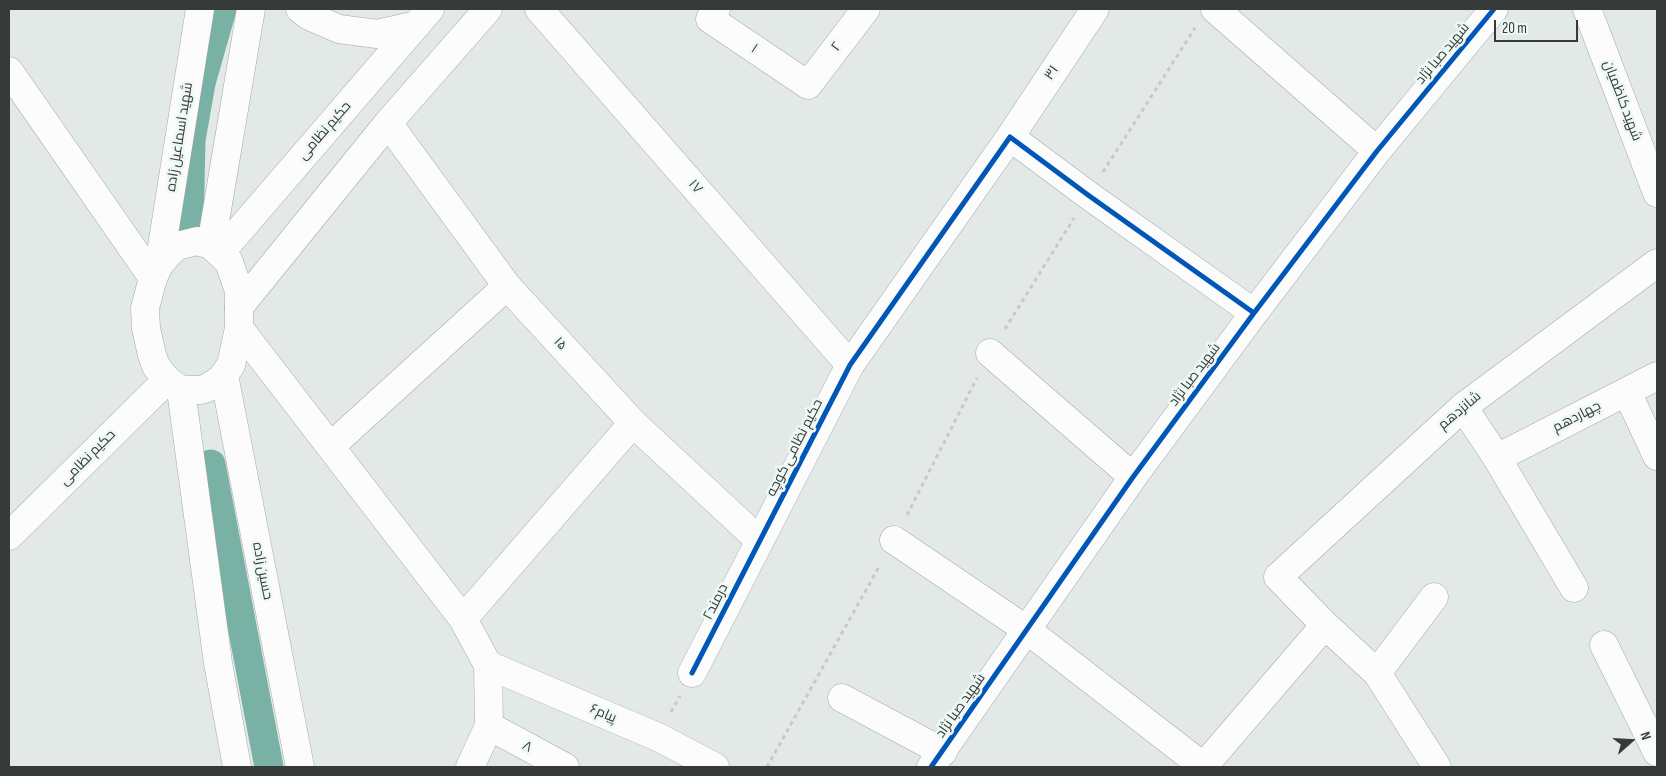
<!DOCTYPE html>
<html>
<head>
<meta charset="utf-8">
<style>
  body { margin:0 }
  #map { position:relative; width:1666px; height:776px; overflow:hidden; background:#e3e9e7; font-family:"Sofia Sans Condensed",sans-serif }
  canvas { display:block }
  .frame { position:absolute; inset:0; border:10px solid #363b39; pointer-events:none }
  .north { position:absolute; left:1606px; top:716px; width:50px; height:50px; -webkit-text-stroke:4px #eef8f5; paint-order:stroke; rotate:71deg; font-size:14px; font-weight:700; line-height:20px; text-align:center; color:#363b39 }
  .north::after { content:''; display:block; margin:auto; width:18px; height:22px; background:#363b39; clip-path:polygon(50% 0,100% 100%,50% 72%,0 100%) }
  .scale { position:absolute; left:1494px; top:20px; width:84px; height:22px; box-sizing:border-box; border:2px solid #363b39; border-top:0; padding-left:6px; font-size:15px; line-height:18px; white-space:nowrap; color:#363b39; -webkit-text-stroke:4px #eef8f5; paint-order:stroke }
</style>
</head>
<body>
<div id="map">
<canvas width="1666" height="776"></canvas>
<div class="frame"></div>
<div class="north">N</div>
<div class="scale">20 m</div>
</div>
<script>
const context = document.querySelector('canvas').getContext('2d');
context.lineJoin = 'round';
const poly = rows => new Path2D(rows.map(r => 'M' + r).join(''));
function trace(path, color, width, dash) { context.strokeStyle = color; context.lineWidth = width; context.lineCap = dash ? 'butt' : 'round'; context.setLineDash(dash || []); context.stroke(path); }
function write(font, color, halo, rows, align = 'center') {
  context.font = font + ' "Sofia Sans Condensed",Cairo,sans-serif'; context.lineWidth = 5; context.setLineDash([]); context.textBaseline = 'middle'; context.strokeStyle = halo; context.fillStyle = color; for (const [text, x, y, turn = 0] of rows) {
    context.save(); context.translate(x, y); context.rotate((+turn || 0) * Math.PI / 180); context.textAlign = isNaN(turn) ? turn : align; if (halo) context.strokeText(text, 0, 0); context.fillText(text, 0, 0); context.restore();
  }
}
trace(poly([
  [189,230,191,140,201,83,222,9],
  [211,464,269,767]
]), '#79b2a4', 29);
const street = poly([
  [539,9,850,365],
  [716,9,710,19,808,85,866,9],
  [1215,9,1377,151],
  [9,71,153,278],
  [388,123,507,286,633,423,760,541],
  [1010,137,1095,9],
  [239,307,388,123,488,9],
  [239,328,463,619,488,665,489,726,470,767],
  [990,353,1133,477],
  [1627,392,1657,456],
  [1463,407,1497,458,1574,588],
  [331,446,507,286],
  [1497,458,1657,376],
  [894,540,1027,630,1204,767],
  [463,619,633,423],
  [1604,645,1657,752],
  [488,665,658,737,715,767],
  [692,673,850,365,1010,137,1088,195,1254,313],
  [1377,673,1434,597],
  [842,698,943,752],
  [489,726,565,767],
  [931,767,1133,477,1254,313,1377,151,1494,9],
  [1203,767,1325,625],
  [1437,767,1377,673,1325,625,1278,577,1463,407,1657,263]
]);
const secondary = poly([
  [300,9,309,16,339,29,377,34,417,25],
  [1587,9,1657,193],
  [197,241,211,245,229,262,239,291,239,328,231,365,221,379,207,388,200,390,181,390,167,380,156,366,152,355,146,328,145,308,153,278,159,265,170,252,177,246,197,241],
  [211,245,251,9],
  [220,253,430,9],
  [159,265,200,9],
  [224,375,300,767],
  [181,390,218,663,237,767],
  [9,536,167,380]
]);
trace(street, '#a4a9a7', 29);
trace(secondary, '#a4a9a7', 29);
trace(poly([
  [1103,172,1195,28],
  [1005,329,1074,218],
  [907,515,977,378],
  [671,712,680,696],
  [767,767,880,565]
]), '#c8c9c9', 3, [4, 4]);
trace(street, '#fbfcfb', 28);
trace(secondary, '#fbfcfb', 28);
trace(poly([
  [692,673,850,365,1010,137,1088,195,1254,313],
  [931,767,1133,477,1254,313,1377,151,1494,9]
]), '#0057b8', 5);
write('14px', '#363b39', '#eef8f5', [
  ["۲",837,47,-53],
  ["۱",754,49,34],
  ["شهید صبا نژاد",1443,54,-50],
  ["۳۱",1052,73,-56],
  ["شهید کاظمیان",1622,101,69],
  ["حکیم نظامی",325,131,-49],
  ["شهید اسماعیل زاده",180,137,-81],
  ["۱۷",695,187,49],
  ["۱۵",560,344,47],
  ["شهید صبا نژاد",1195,375,-53],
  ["شانزدهم",1460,411,-40],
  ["چهاردهم",1577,417,-27],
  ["حکیم نظامی کوچه",795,448,-63],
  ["حکیم نظامی",88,458,-45],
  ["حسین زاده",262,571,79],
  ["درمند۲",716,602,-63],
  ["شهید صبا نژاد",961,706,-55],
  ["۶پیام",603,714,23],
  ["۸",527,747,29]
]);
</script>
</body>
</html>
